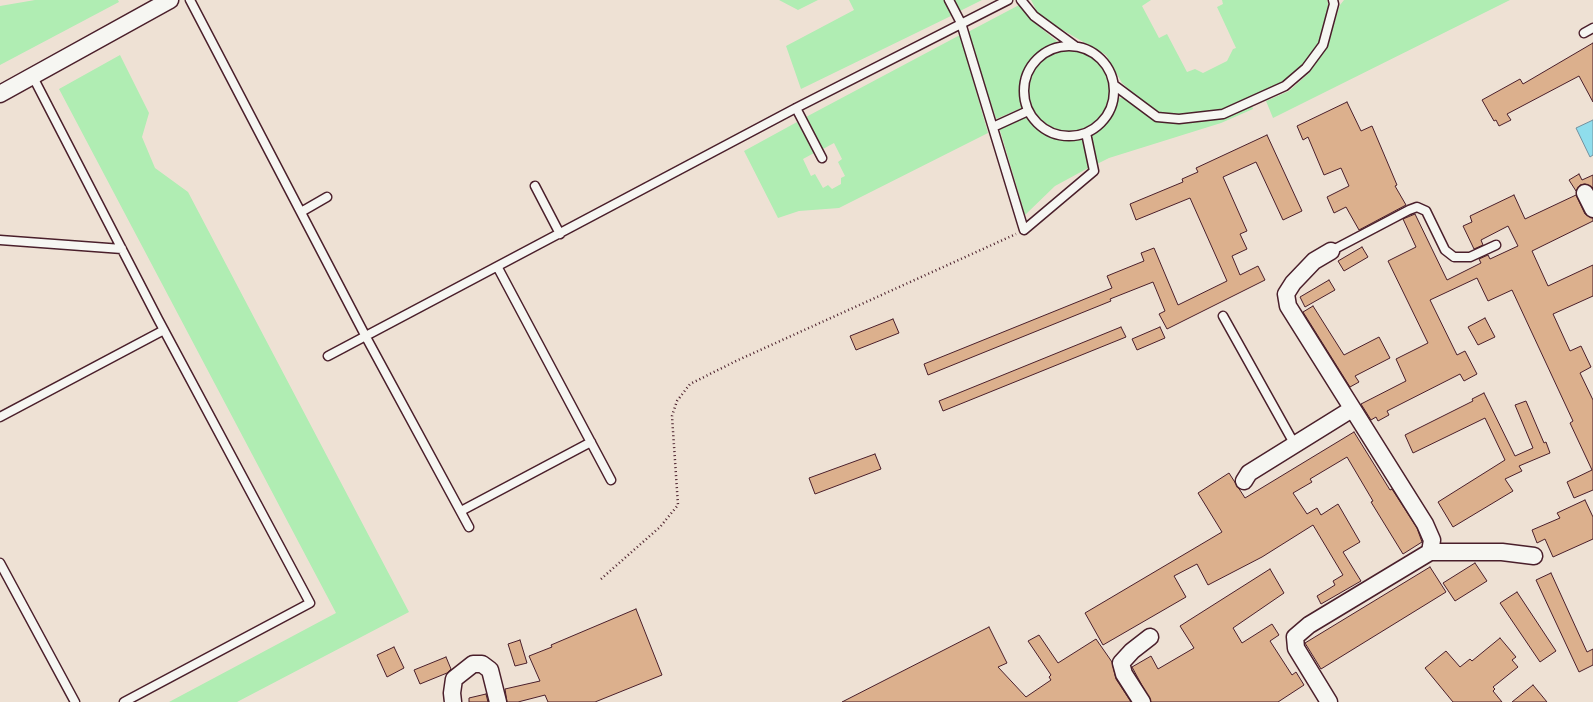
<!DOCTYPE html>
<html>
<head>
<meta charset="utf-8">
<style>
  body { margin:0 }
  canvas { display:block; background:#eee1d4 }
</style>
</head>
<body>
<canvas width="1593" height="702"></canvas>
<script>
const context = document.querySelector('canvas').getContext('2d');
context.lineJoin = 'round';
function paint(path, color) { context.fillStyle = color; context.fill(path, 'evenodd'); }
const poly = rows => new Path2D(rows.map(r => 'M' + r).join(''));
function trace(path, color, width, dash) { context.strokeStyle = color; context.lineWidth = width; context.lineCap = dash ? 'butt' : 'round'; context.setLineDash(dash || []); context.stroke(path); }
paint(poly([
  [35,0,118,0,119,2,0,65,0,6],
  [779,0,818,0,798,10],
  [849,0,945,0,953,15,801,89,786,46,854,10],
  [954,0,982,0,960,11],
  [1031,0,1151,0,1142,6,1159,38,1167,34,1187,72,1195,69,1203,73,1227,61,1233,49,1236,48,1217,7,1223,4,1222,0,1327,0,1329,6,1327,22,1320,41,1304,64,1284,82,1222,111,1179,116,1161,114,1142,101,1122,83,1106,55,1040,17],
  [1344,0,1510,0,1273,118,1266,101,1289,91,1309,73,1326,48,1340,5],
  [1021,4,1030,19,1059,43,1043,51,1031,62,1022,77,1021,100,1024,107,996,119,968,32],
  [960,35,988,133,839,208,799,211,778,218,744,151,797,122,814,153,803,159,811,176,815,174,823,188,828,185,832,189,841,184,841,178,845,176,838,162,842,159,834,143,823,149,806,117],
  '1029 91a40 40 0 1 1 80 0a40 40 0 1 1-80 0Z',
  [120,55,149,113,142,137,155,168,188,192,409,612,237,702,169,702,336,613,59,89],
  [1118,98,1123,98,1156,119,1178,124,1223,118,1252,106,1253,109,1221,123,1109,158,1097,164,1090,133,1104,124,1111,116],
  [1028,116,1039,129,1053,137,1071,140,1083,136,1090,167,1055,186,1025,215,999,127]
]), '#b0edb3');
const water = poly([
  [1593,120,1593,155,1590,157,1576,128,1593,120]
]);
paint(water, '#8fddec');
trace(water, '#73919f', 1);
const building = poly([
  [1593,43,1593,102,1579,76,1507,114,1511,120,1499,126,1496,120,1494,121,1482,100,1520,79,1523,84,1593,43],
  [1347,102,1361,131,1372,126,1397,185,1395,186,1406,205,1359,230,1346,207,1334,213,1327,197,1349,186,1341,168,1324,175,1308,137,1303,140,1297,126,1347,102],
  [1267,135,1302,211,1283,220,1256,162,1223,177,1247,231,1240,234,1247,249,1232,256,1240,275,1258,266,1265,280,1167,329,1159,314,1165,311,1153,282,1110,299,1111,301,928,375,924,364,1112,288,1107,276,1144,261,1141,253,1154,248,1178,305,1227,281,1190,198,1136,220,1130,204,1183,182,1182,179,1198,172,1196,168,1267,135],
  [1579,174,1582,180,1593,175,1593,188,1585,184,1580,185,1576,191,1569,180,1579,174],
  [1514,195,1525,219,1576,195,1585,214,1593,218,1593,221,1532,251,1548,286,1593,265,1593,296,1553,314,1570,351,1581,346,1591,367,1580,373,1593,400,1593,490,1574,498,1567,482,1592,470,1570,423,1573,421,1512,290,1488,301,1477,278,1430,300,1457,355,1465,351,1477,374,1464,381,1460,374,1387,411,1389,415,1378,421,1376,417,1371,420,1361,404,1406,381,1396,359,1428,343,1388,261,1416,247,1403,219,1415,214,1447,280,1481,263,1479,259,1488,255,1490,259,1518,246,1508,226,1481,240,1483,245,1474,249,1463,226,1472,222,1470,216,1514,195],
  [1362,247,1368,257,1344,271,1338,261,1362,247],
  [1329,280,1335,290,1305,307,1300,297,1329,280],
  [1313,306,1344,355,1379,337,1390,358,1355,376,1359,382,1350,387,1303,312,1313,306],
  [1485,318,1495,337,1478,345,1468,327,1485,318],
  [893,319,899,333,856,350,850,336,893,319],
  [1121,327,1126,337,943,411,939,401,1121,327],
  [1160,327,1165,338,1137,350,1132,339,1160,327],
  [1484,393,1515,456,1533,448,1515,405,1526,401,1544,443,1546,442,1550,453,1519,466,1522,471,1505,479,1513,491,1453,527,1438,502,1505,460,1485,418,1413,453,1405,435,1473,401,1472,399,1484,393],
  [1354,432,1390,490,1392,489,1417,528,1422,542,1403,554,1371,502,1373,501,1347,457,1310,479,1312,482,1293,493,1307,514,1317,508,1321,515,1338,504,1360,542,1343,552,1361,581,1321,604,1317,596,1335,585,1333,581,1343,575,1313,525,1262,557,1208,585,1197,564,1174,576,1186,597,1103,645,1085,613,1222,532,1198,493,1229,473,1245,498,1354,432],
  [875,454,881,469,815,494,809,478,875,454],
  [1585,500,1593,517,1593,539,1553,557,1545,539,1537,543,1532,530,1560,518,1557,513,1585,500],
  [1475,563,1487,581,1455,601,1443,583,1475,563],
  [1430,567,1446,592,1321,669,1305,643,1430,567],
  [1270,569,1284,593,1233,628,1242,643,1272,624,1279,635,1270,641,1292,675,1296,672,1304,685,1278,702,1151,702,1132,667,1151,656,1158,669,1194,648,1180,626,1270,569],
  [1551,573,1587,652,1593,649,1593,665,1579,672,1536,580,1551,573],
  [1517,592,1556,651,1540,662,1500,603,1517,592],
  [636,609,662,675,595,702,548,702,545,695,518,702,507,702,505,689,540,681,529,656,552,647,551,645,636,609],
  [989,627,1007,663,998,667,1026,697,1051,680,1049,677,1051,675,1028,641,1039,635,1058,663,1096,639,1112,662,1116,679,1131,702,842,702,989,627],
  [1500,638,1516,657,1512,660,1518,667,1493,687,1495,689,1493,691,1502,702,1453,702,1425,668,1446,651,1460,667,1470,659,1472,661,1500,638],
  [520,640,527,663,515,666,508,644,520,640],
  [394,647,404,668,387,677,377,655,394,647],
  [446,657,451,669,447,673,420,684,414,670,446,657],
  [1533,685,1547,702,1512,702,1533,685],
  [486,694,488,702,469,702,469,698,486,694]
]);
paint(building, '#dcb08d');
trace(building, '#4a1f2b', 1);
const lane = poly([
  [190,0,366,337,469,527],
  [949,0,961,23,1024,230,1094,171,1086,133],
  [1021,0,1034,16,1075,46],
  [1584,33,1593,28],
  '1024 91a45 45 0 1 1 90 0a45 45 0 1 1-90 0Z',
  [33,77,158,319,310,603,124,702],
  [1114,85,1157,117,1179,119,1223,114,1285,86,1306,68,1323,45,1334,4,1333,0],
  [796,108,822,158],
  [993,127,1028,111],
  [535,186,560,234],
  [301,212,327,197],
  [0,240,122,249],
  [1331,251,1409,210,1417,207,1426,211,1445,250,1454,257,1470,257,1496,245],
  [498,268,611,480],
  [1223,316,1295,445],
  [328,356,796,108,1008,0],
  [0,417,164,330],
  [461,511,591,442],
  [0,563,75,702]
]);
const street = poly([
  [0,94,170,0],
  [1585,193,1593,209],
  [1244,481,1249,473,1352,409],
  [1430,552,1502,552,1534,556],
  [453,702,452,693,454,679,473,664,482,664,490,670,498,702],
  [1142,702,1124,674,1121,663,1132,651,1150,637],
  [1329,702,1296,648,1295,637,1309,625,1430,552,1432,540,1425,524,1288,306,1286,294,1293,283,1314,261,1331,251]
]);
trace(lane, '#4a1f2b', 11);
trace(street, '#4a1f2b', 19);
trace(poly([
  [601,579,660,527,678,505,672,416,677,401,690,384,736,361,1016,234]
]), '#4a1f2b', 2.5, [1, 3]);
trace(lane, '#f6f6f2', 8);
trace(street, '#f6f6f2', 16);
</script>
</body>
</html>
